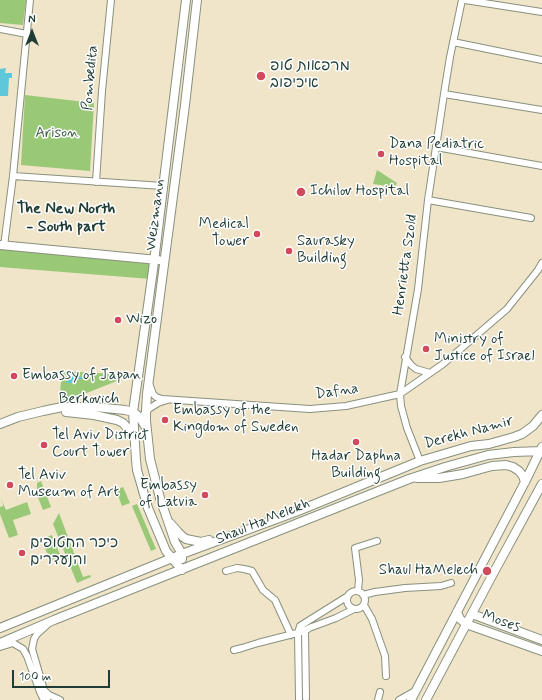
<!DOCTYPE html>
<html>
<head>
<meta charset="utf-8">
<style>
  body { margin:0 }
  #map { position:relative; width:542px; height:700px; overflow:hidden; background:#f0e5c9; font-family:Mynerve,sans-serif }
  canvas { display:block }
  .north { position:absolute; left:12px; top:12px; width:40px; height:40px; -webkit-text-stroke:3px #fff; paint-order:stroke; rotate:0deg; font-size:11px; font-weight:700; line-height:16px; text-align:center; color:#1f3d34 }
  .north::after { content:''; display:block; margin:auto; width:14px; height:18px; background:#1f3d34; clip-path:polygon(50% 0,100% 100%,50% 72%,0 100%) }
  .scale { position:absolute; left:12px; top:670px; width:98px; height:18px; box-sizing:border-box; border:2px solid #1f3d34; border-top:0; padding-left:5px; font-size:12px; line-height:14px; white-space:nowrap; color:#1f3d34; -webkit-text-stroke:3px #fff; paint-order:stroke }
</style>
</head>
<body>
<div id="map">
<canvas width="542" height="700"></canvas>
<div class="north">N</div>
<div class="scale">100 m</div>
</div>
<script>
const context = document.querySelector('canvas').getContext('2d');
context.lineJoin = 'round';
function paint(path, color) { context.fillStyle = color; context.fill(path, 'evenodd'); }
const poly = rows => new Path2D(rows.map(r => 'M' + r).join(''));
function trace(path, color, width, dash) { context.strokeStyle = color; context.lineWidth = width; context.lineCap = dash ? 'butt' : 'round'; context.setLineDash(dash || []); context.stroke(path); }
function write(font, color, halo, rows, align = 'center') {
  context.font = font + ' Mynerve,"Playpen Sans Hebrew",sans-serif'; context.lineWidth = 3; context.setLineDash([]); context.textBaseline = 'middle'; context.strokeStyle = halo; context.fillStyle = color; for (const [text, x, y, turn = 0] of rows) {
    context.save(); context.translate(x, y); context.rotate((+turn || 0) * Math.PI / 180); context.textAlign = isNaN(turn) ? turn : align; if (halo) context.strokeText(text, 0, 0); context.fillText(text, 0, 0); context.restore();
  }
}
paint(poly([
  [0,0,26,0,23,25,0,23],
  [25,95,94,103,90,171,21,165],
  [377,170,397,183,395,187,373,184],
  [0,245,154,259,151,279,0,267],
  [62,371,132,375,59,404],
  [41,481,51,507,43,510,37,495,37,483],
  [123,487,130,503,122,506,116,490],
  [0,496,6,510,27,502,31,514,13,520,18,535,9,538,0,514,0,507,3,506,3,504],
  [137,504,156,549,151,551,132,506],
  [59,513,83,577,90,575,91,577,77,583,53,524],
  [52,535,61,557,50,561,45,548,48,547,44,538]
]), '#99c876');
paint(poly([
  [6,68,5,73,12,73,12,78,9,78,8,96,0,96,0,69],
  [68,376,82,377,82,379,76,379,76,383,67,383]
]), '#5ec7da');
const street = poly([
  [465,0,542,12],
  [0,29,27,34],
  [453,42,542,60],
  [444,94,542,110],
  [436,147,542,166],
  [13,176,163,186],
  [96,182,102,91,111,0],
  [428,200,531,218],
  [4,246,13,176,30,0],
  [405,357,411,365,416,369,430,373],
  [149,383,153,394,156,397,162,399,310,409,346,406,400,394,443,364,507,309,538,270,542,263],
  [144,414,150,408,158,403,167,400],
  [420,461,407,428,401,406,400,394,418,289,428,200,444,94,450,57,462,0],
  [226,571,237,568,244,569,252,571,263,590,275,600,291,635],
  '347 600a9 9 0 1 1 18 0a9 9 0 1 1-18 0Z',
  [358,591,359,580,355,548,377,541],
  [363,595,375,592,405,588,441,586,451,583],
  [364,605,372,619,385,656,386,676],
  [303,629,305,631,306,698],
  [0,647,13,643,23,649,27,656,40,692,44,700],
  [234,650,242,648,258,643,305,631,309,628,336,618,354,609],
  [45,691,49,695,60,700],
  [299,699,298,633,300,626,348,596],
  [47,700,32,649,34,639,37,634,47,625],
  [378,700,380,692],
  [399,700,415,691]
]);
const secondary = poly([
  [0,245,158,260],
  [66,412,94,415,117,420,123,423,130,431,133,436],
  [0,424,18,417,43,411,62,407,95,407,125,410,133,412,136,414,140,418,145,426],
  [417,478,439,478,463,474,492,466,506,465,513,467,519,471,523,476,525,482],
  [170,523,178,532,183,537,186,539,201,542,209,540],
  [182,559,182,554,175,542,160,498,150,459,146,421,146,411,147,394,185,105,197,0],
  [182,570,166,551,148,508,137,470,136,460,133,412,153,270,186,0],
  [457,612,460,619,466,624,542,651],
  [472,614,542,640],
  [0,628,182,554,298,511,420,461,471,446,489,444,514,437,522,434,533,426,542,415],
  [0,643,54,620,409,479,445,467,488,455,514,452,542,451],
  [411,700,525,482,542,447],
  [426,700,494,572,542,484]
]);
trace(street, '#88917e', 8);
trace(secondary, '#88917e', 10);
trace(street, '#fff', 6);
trace(secondary, '#fff', 8);
for (const [x, y, r, color] of [
  [261,76,5,"#d1495b"],
  [381,154,4,"#d1495b"],
  [301,192,5,"#d1495b"],
  [257,234,4,"#d1495b"],
  [289,251,4,"#d1495b"],
  [118,320,4,"#d1495b"],
  [426,349,4,"#d1495b"],
  [14,376,4,"#d1495b"],
  [165,420,4,"#d1495b"],
  [356,442,4,"#d1495b"],
  [44,445,4,"#d1495b"],
  [10,485,4,"#d1495b"],
  [205,495,4,"#d1495b"],
  [22,553,4,"#d1495b"],
  [487,571,5,"#d1495b"]
]) { const dot = new Path2D(); dot.arc(x, y, r, 0, 2 * Math.PI); context.fillStyle = color; context.fill(dot); trace(dot, '#fff', 1.5); }
write('15px', '#1f3d34', '#fff', [
  ["מרפאות טופ",270,67],
  ["איכיפוב",270,84],
  ["Dana Pediatric",389,145],
  ["Hospital",389,162],
  ["Ichilov Hospital",310,192],
  ["Medical",249,225,"right"],
  ["Tower",249,242,"right"],
  ["Saurasky",297,242],
  ["Building",297,259],
  ["Wizo",126,320],
  ["Ministry of",434,340],
  ["Justice of Israel",434,357],
  ["Embassy of Japan",22,376],
  ["Embassy of the",173,411],
  ["Kingdom of Sweden",173,428],
  ["Tel Aviv District",52,436],
  ["Court Tower",52,453],
  ["Hadar Daphna",356,457,"center"],
  ["Building",356,474,"center"],
  ["Tel Aviv",18,476],
  ["Museum of Art",18,493],
  ["Embassy",197,486,"right"],
  ["of Latvia",197,503,"right"],
  ["כיכר החטופים",30,544],
  ["והנעדרים",30,561],
  ["Shaul HaMelech",478,571,"right"]
], 'left');
write('15px', '#1f3d34', '#fff', [
  ["Pombedita",91,78,-85],
  ["Weizmann",156,215,-83],
  ["Henrietta Szold",406,265,-82],
  ["Dafna",337,392,-8],
  ["Berkovich",89,400],
  ["Derekh Namir",469,433,-15],
  ["Shaul HaMelekh",263,522,-22],
  ["Moses",501,622,20]
]);
write('15px', '#3e6044', '#fff', [
  ["Arison",57,134]
]);
write('bold 16px', '#1f3d34', '#fff', [
  ["The New North",66,210],
  ["- South part",66,228]
]);
</script>
</body>
</html>
